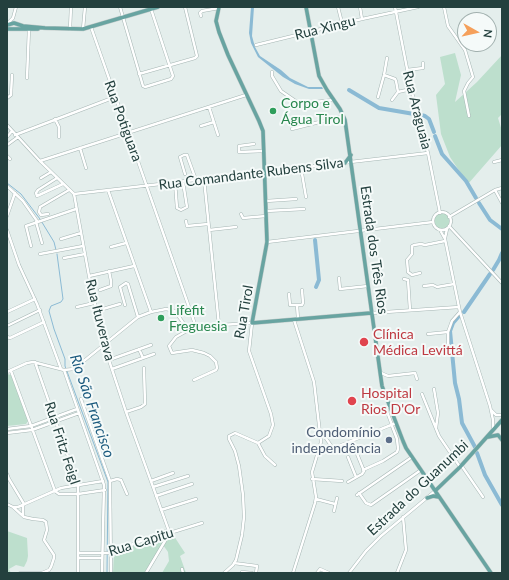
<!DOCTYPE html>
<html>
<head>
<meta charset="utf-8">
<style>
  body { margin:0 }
  #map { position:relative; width:509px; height:580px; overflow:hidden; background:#e4eeec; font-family:Lato,sans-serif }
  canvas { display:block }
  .frame { position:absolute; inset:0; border:8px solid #23403e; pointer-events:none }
  .north { position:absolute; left:457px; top:12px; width:40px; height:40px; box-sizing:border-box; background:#f5faf9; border:1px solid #a1b0ae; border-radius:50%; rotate:98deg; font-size:11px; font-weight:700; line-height:16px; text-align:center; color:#23403e }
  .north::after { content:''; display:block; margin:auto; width:14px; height:18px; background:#f5a05b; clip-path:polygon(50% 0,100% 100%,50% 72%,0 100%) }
</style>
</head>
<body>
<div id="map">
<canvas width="509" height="580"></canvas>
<div class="frame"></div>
<div class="north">N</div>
</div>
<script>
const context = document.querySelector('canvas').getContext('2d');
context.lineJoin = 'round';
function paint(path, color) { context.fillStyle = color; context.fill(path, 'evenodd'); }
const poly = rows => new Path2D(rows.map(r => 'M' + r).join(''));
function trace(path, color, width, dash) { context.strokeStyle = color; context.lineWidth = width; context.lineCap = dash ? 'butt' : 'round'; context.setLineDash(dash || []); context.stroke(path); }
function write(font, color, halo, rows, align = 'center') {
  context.font = font + ' Lato,sans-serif'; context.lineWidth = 4; context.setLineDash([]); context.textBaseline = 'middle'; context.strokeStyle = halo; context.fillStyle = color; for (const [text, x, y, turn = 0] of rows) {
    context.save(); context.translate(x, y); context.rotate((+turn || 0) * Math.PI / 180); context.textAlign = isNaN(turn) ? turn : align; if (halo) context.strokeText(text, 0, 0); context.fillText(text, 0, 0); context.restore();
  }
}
paint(poly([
  [455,53,461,75,455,102,477,82,502,55,502,114,498,118,502,131,502,145,468,184,450,157,441,134,436,95,445,84,440,57],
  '434 221a8 8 0 1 1 16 0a8 8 0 1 1-16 0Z',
  [7,374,11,375,28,421,26,424,7,426],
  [161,530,170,530,185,553,180,556,186,573,162,573,169,561,168,552,163,545,144,573,113,573,114,552,162,534],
  [7,531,27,538,28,556,27,561,24,567,16,565,9,569,11,573,7,573]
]), '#bddfcd');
paint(poly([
  [251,7,254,7,252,36,255,47,260,56,281,70,290,78,308,87,322,87,323,89,309,89,295,84,283,77,258,57,251,43,249,33]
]), '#8bbad4');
trace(poly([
  [7,183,21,194,40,219,54,242,56,250],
  [57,254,63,299,61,302,51,306,49,311,54,329,65,359,65,366,108,482,107,573]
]), '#8bbad4', 1);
trace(poly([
  [349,90,379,108,414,114],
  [421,115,425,116,429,119,434,132],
  [435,136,442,154,466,181,476,198],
  [479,203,490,220,502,229],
  [315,240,319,280,316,287],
  [493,270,499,260,502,253],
  [464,312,490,274],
  [459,316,453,323,450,331,455,383,459,399,462,423,475,447],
  [477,453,485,475,502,505]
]), '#8bbad4', 4);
const minor = poly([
  [120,7,143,86,145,87,171,79,173,76,151,9],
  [338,7,342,23],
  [360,7,362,19],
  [395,7,411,89,428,153,440,213],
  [444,7,448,26,465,50,473,77,468,83,464,91,469,116],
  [201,16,200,13,202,11,219,8],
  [7,24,13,18,16,7],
  [91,27,196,327],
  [70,29,71,7],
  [83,29,85,7],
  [256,45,362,19,418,7],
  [407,70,423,68,423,63],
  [272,72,272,76,281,91,297,102,306,103,333,100],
  [139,74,195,58,197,56,185,7],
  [384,75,395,79,396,81,398,92,392,100],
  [27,78,29,29],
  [398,92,411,89],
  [378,97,384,75,387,58],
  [7,98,11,95,12,75],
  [209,107,218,135],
  [55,119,59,127,59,137],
  [7,125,40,161,74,194,89,276,104,345,126,412,170,534],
  [201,126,214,122],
  [292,129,343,116],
  [15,135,115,97],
  [7,137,12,131],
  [254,144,239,146,239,152,264,151],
  [7,145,18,137],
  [80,148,86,168],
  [7,156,10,159],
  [40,161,246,95],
  [494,162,502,160],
  [301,168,306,197],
  [185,174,180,157,184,155,187,155,188,158,196,180],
  [41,178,51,172],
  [57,178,38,190,36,193,37,196,63,184],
  [204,179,219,325],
  [175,182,177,208,181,210,187,207,183,182],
  [7,186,23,201,37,221],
  [108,190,151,312],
  [495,190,502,203],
  [74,194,428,153],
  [266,201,296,199],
  [266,211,304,209],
  '433 221a9 9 0 1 1 18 0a9 9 0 1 1-18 0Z',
  [48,214,41,215,39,212,40,207,69,190],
  [241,214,243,218,266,216],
  [7,216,15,193],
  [449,217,495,190,502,188],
  [186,221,187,226,208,224],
  [36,222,42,243],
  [449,226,502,283],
  [7,230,19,265,37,304,61,369],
  [209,230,236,227],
  [440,230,445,239,460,312,490,406,493,420,493,430],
  [445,238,447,229],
  [61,239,81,233],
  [267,242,433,222],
  [31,246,26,226,76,209],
  [111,247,126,243],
  [40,254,83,246],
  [64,258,85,254],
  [420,273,412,275,408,272,407,260,412,254,412,246,414,245,421,244,425,245,445,241],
  [89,276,134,266],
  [339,278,340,289,368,286],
  [404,279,408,280,410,310],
  [424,286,433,285,437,287,454,284],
  [100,290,111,286,111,281,109,271],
  [289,294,290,305,302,305,303,303,302,290],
  [125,305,120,287,126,283,128,284,138,317],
  [297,305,298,319],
  [77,307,94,303],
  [96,311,120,304],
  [7,312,35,299],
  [371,313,459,307],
  [7,326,40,310],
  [194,327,176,337,169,346,172,353,192,350,204,353,210,356,216,362,217,368,216,370,194,380],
  [428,334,448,332],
  [7,337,10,338,44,322],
  [139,349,143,358],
  [428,353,448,351,448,332,452,321,460,312],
  [109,360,151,345],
  [35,362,78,485,78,573],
  [112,369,154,354],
  [64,370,104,485,102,573],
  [11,371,55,491,59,494,78,494,105,490],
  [7,372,27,363,33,362,64,370,74,369,138,317,151,312,166,309,175,311,184,324,190,327,252,323,249,351,271,414,273,425,269,436,258,443,235,433,229,436,229,439,235,451,239,466,243,495,244,517,242,535,236,560,233,565,224,573],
  [381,373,388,376,415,373,417,379],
  [434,389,438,413,436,428],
  [422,394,439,436,460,467],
  [81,399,110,481,111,573],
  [386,409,392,425],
  [491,410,496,415,502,415],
  [126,412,141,407,145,404,144,368],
  [7,429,31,426,77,409],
  [7,433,32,430,79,413],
  [325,437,332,447,334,448,396,423],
  [258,443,265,456,275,465],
  [348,457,356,477],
  [461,465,483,497],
  [363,470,383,461,397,452,398,449,397,439,392,426],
  [7,474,9,479,24,504],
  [312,479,342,481],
  [110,481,117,479,121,480,127,494],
  [151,481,173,473],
  [348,482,362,474,364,471,353,444],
  [153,487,188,476],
  [359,493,366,503,371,505,421,470],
  [357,495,412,457],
  [156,496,192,484],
  [316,499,335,504],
  [7,504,13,507,24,517,33,519,43,520,46,522,47,530,44,540,54,555,54,558,51,567,49,570,42,573],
  [14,507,18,507,61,488,103,481],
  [161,510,196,499],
  [334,511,337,498],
  [23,516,23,505],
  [79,553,111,553,166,531,173,532,202,523],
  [78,558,102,558],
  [234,563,257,566,256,573],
  [182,569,183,573],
  [242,572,252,573],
  [20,573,40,573],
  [146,573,165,541,163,532],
  [293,573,315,503,316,497,312,472,321,442,314,382,294,320],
  [317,573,320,569,329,573],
  [349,573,366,551,381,536,435,491],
  [397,573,406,550,403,517]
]);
const major = poly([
  [219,7,216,21,219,32,228,55,259,121,263,131,267,242,252,323,371,313],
  [306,7,319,76,327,90,340,109,345,120,382,386,403,441,406,448,491,573],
  [7,25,14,23,23,26,45,28,83,29,158,7],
  [7,29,38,29],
  [345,163,351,155],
  [488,437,498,435,502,440],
  [435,491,460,467,502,420],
  [427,498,433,496,439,497]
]);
trace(minor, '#a6b6b4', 3.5);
trace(major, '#c1cac9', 4.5);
trace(minor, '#fff', 2.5);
trace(major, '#68a4a1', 3.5);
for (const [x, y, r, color] of [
  [273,111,4,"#2e9e5b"],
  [161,318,4,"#2e9e5b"],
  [364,342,5,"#e0444e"],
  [352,401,5,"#e0444e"],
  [389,440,4,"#5c6f8a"]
]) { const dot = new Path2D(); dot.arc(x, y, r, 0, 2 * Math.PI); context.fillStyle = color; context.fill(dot); trace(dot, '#f5faf9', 1.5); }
write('14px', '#23403e', '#f5faf9', [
  ["Rua Xingu",325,28,-14],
  ["Rua Araguaia",417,110,76],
  ["Rua Potiguara",123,121,70],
  ["Rua Comandante Rubens Silva",251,174,-7],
  ["Estrada dos Três Rios",374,250,82],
  ["Rua Tirol",244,312,-80],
  ["Rua Ituverava",100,320,76],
  ["Rua Fritz Feigl",62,443,72],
  ["Estrada do Guanumbi",418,488,-43],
  ["Rua Capitu",141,542,-17]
]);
write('14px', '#27864d', '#f5faf9', [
  ["Corpo e",281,103],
  ["Água Tirol",281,119],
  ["Lifefit",169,310],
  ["Freguesia",169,326]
], 'left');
write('14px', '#be3a42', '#f5faf9', [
  ["Clínica",373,334],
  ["Médica Levittá",373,350],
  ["Hospital",361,393],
  ["Rios D'Or",361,409]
], 'left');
write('14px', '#4e5e75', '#f5faf9', [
  ["Condomínio",381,432],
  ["independência",381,448]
], 'right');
write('italic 15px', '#1b5a7e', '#f5faf9', [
  ["Rio São Francisco",92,406,71]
]);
</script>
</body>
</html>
